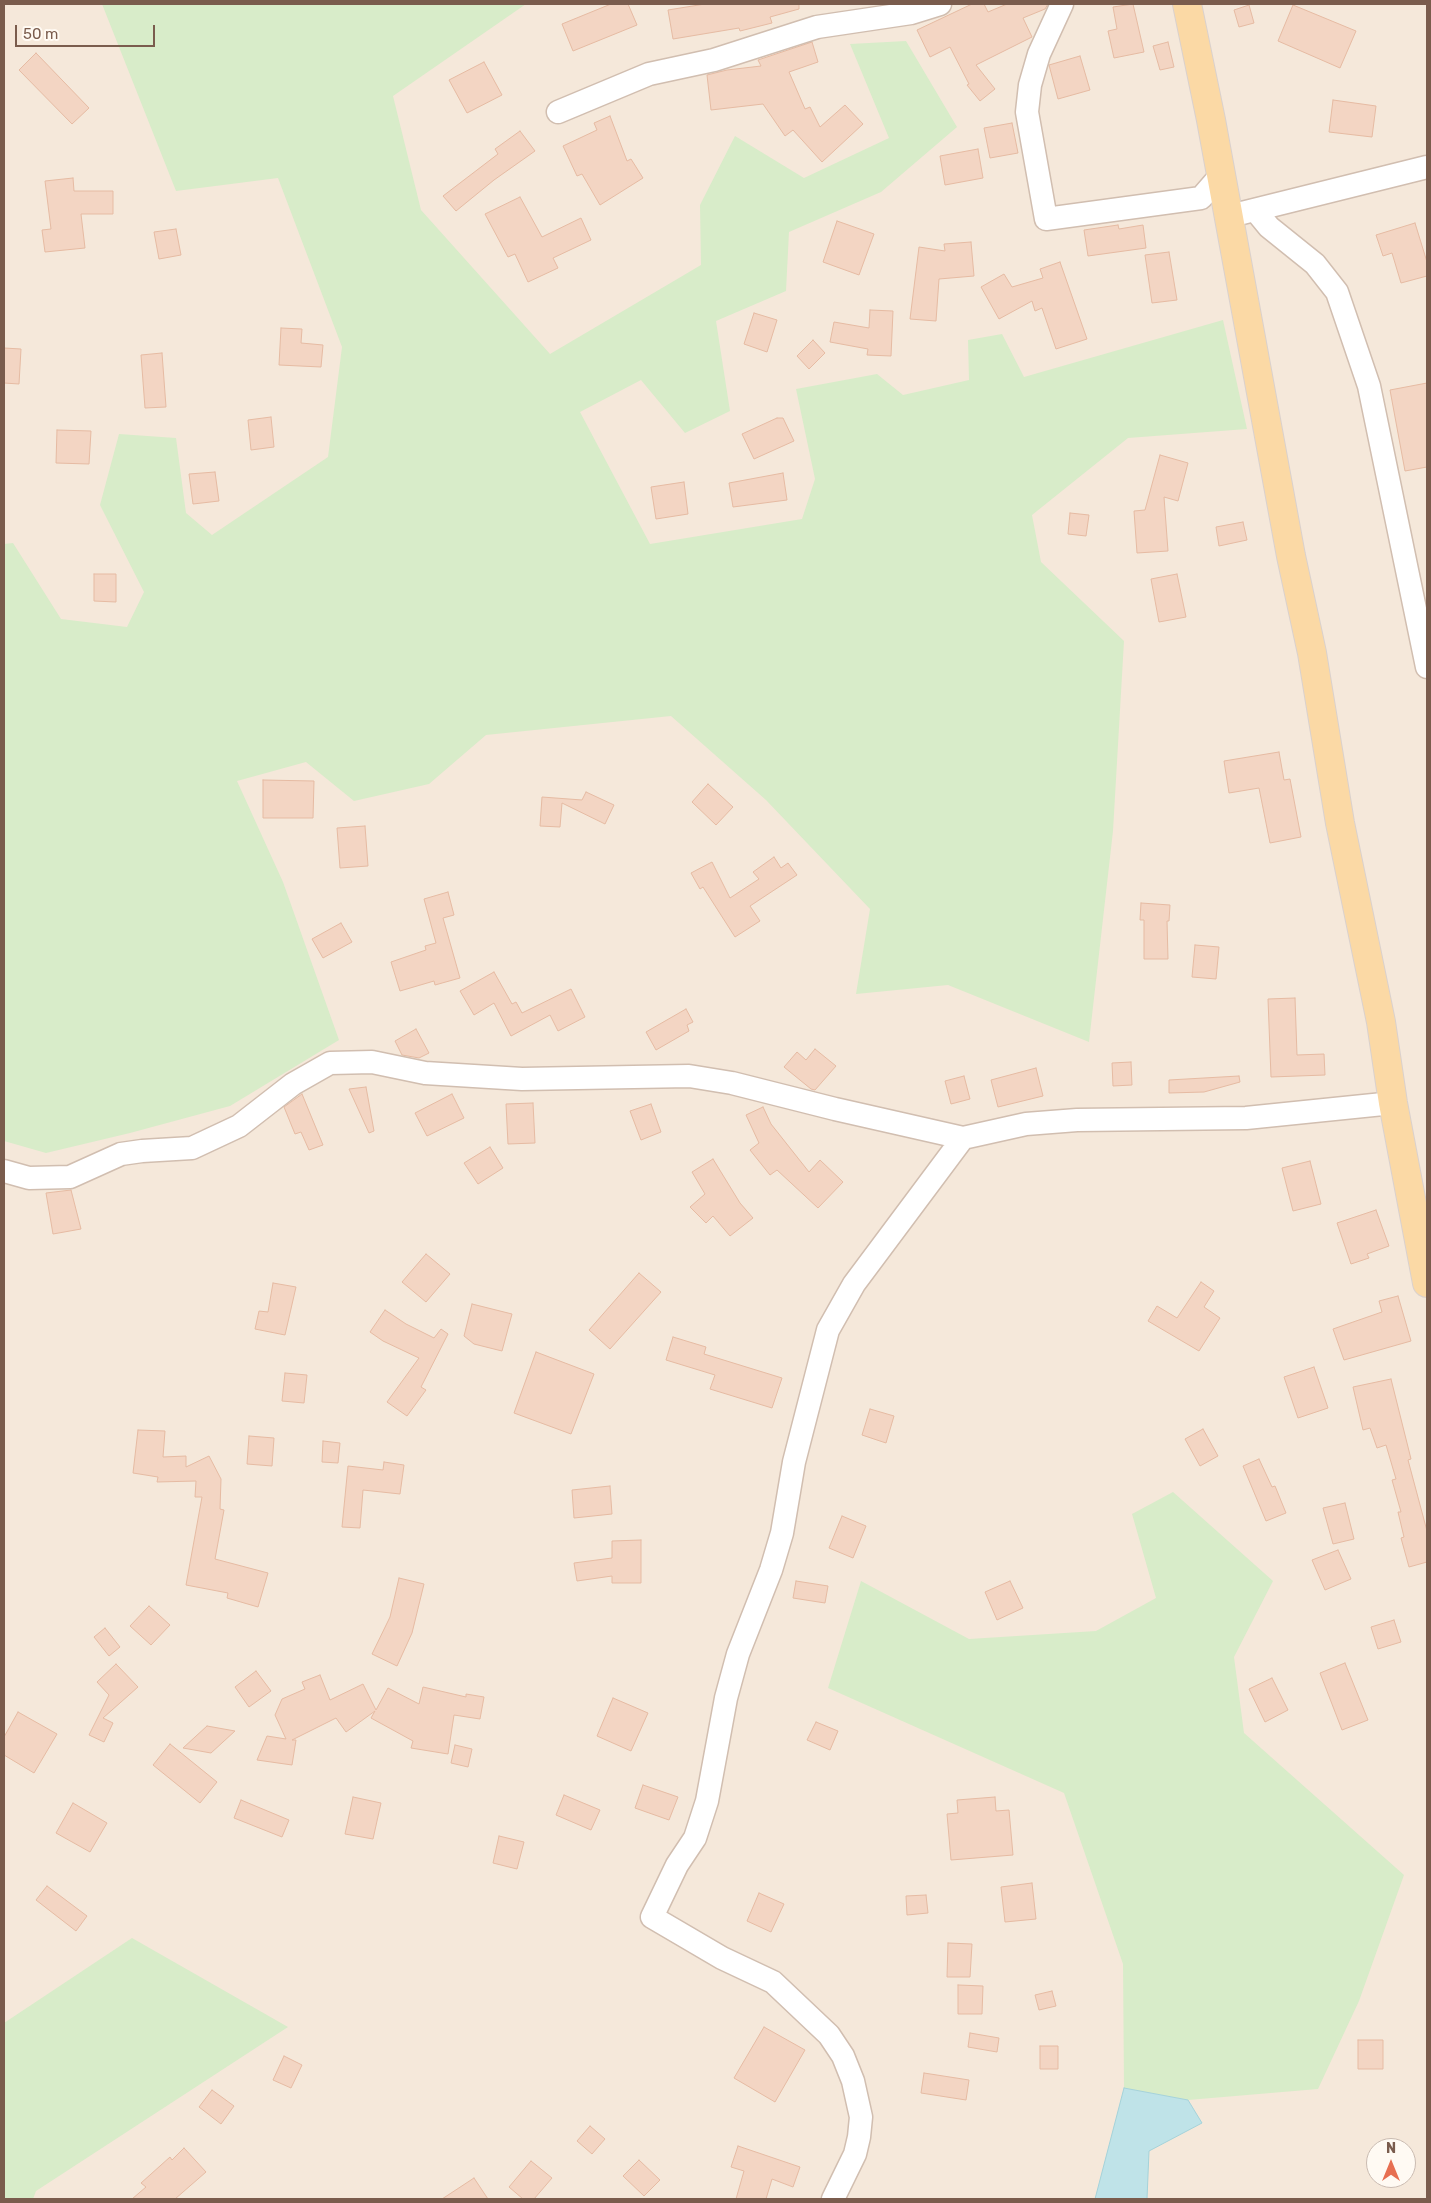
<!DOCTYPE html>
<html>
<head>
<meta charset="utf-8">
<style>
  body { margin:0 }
  #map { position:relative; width:1431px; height:2203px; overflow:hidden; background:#fdf6ec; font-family:Rubik,sans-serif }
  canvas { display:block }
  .frame { position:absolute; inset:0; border:5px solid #7a5c4d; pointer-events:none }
  .north { position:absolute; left:1366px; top:2138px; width:50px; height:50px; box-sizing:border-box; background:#fffaf3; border:1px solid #cabbb1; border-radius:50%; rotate:0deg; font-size:14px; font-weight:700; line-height:20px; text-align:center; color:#7a5c4d }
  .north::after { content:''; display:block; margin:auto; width:18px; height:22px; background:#e76f51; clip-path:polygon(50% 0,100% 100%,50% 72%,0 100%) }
  .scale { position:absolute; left:15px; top:25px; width:140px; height:22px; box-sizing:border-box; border:2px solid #7a5c4d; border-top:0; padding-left:6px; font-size:15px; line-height:18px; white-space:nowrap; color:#7a5c4d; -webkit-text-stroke:4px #fffaf3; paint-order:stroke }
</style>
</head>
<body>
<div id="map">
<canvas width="1431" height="2203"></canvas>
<div class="frame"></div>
<div class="north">N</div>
<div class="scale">50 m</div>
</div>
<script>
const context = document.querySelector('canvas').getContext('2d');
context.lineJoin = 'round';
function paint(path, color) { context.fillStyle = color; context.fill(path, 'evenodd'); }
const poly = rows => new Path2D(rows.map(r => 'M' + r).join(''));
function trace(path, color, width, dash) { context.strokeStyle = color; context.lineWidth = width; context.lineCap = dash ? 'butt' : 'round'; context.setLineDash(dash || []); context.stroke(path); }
paint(poly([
  [4,4,1427,4,1427,2199,4,2199],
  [1376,2148,1406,2148,1406,2178,1376,2178]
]), '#f5e8da');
paint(poly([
  [102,4,526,4,393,96,421,210,550,354,701,265,700,205,735,136,804,178,889,138,850,44,906,41,957,127,881,192,789,232,786,291,716,321,730,411,685,433,641,380,580,412,650,544,802,519,815,479,796,389,877,374,903,395,969,380,968,340,1002,334,1024,377,1223,320,1247,429,1128,438,1032,515,1041,562,1124,641,1113,831,1089,1042,948,985,856,994,870,909,766,800,671,716,486,735,429,784,354,801,306,762,237,781,283,882,339,1040,230,1106,130,1133,46,1153,4,1141,4,544,13,543,61,619,127,627,144,592,100,505,119,434,176,438,186,513,212,535,328,457,342,347,278,178,176,191],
  [1173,1492,1273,1581,1234,1657,1244,1733,1404,1875,1359,2001,1318,2089,1188,2100,1124,2088,1123,1964,1064,1793,828,1688,861,1581,969,1639,1096,1631,1156,1598,1132,1514],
  [132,1938,288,2027,36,2191,33,2199,4,2199,4,2023]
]), '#d8ecc9');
const water = poly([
  [1124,2088,1188,2100,1202,2123,1149,2151,1147,2199,1095,2199,1124,2088]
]);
paint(water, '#bfe3e8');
trace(water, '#a5d3da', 1);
const building = poly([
  [611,4,628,4,637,25,573,51,562,24,611,4],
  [705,4,799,4,799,9,770,17,772,23,740,31,739,28,673,39,668,10,705,4],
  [972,4,984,4,988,12,1007,4,1048,4,1045,9,1023,18,1032,37,976,65,995,89,980,101,967,85,969,84,950,47,930,57,917,30,972,4],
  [1133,4,1144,52,1114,58,1108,31,1117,29,1113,7,1133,4],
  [1249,5,1254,23,1239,27,1234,10,1249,5],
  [1293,5,1356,31,1340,68,1278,41,1293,5],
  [812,42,818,62,789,72,805,109,810,107,820,127,845,105,863,124,822,162,793,130,785,136,763,104,711,110,707,75,727,70,761,66,758,60,812,42],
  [1168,42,1174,67,1160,70,1153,46,1168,42],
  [36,53,89,108,72,124,19,70,36,53],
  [1080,56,1090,90,1058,99,1049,65,1080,56],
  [484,62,502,95,467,113,449,80,484,62],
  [1333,100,1376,106,1372,137,1329,132,1333,100],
  [610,116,627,161,631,159,643,178,600,205,582,174,577,176,563,146,597,130,594,123,610,116],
  [1012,123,1018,153,990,158,984,128,1012,123],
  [520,131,535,151,494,180,456,211,443,196,498,154,495,149,520,131],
  [978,149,983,178,945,185,940,156,978,149],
  [73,178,74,191,113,191,113,214,81,214,85,248,45,252,42,230,51,229,45,181,73,178],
  [520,197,542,237,581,218,591,240,553,258,558,268,528,282,515,254,508,257,485,214,520,197],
  [837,221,874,234,859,275,823,262,837,221],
  [1415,223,1427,262,1427,276,1401,283,1392,253,1383,256,1376,235,1415,223],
  [1118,225,1119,229,1143,225,1146,248,1088,256,1084,230,1118,225],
  [176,229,181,255,159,259,154,232,176,229],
  [971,242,974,276,939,279,936,321,910,319,919,247,945,251,944,244,971,242],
  [1169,252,1177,300,1152,303,1145,255,1169,252],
  [1060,262,1087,339,1056,349,1042,308,1035,311,1032,301,999,319,981,287,1004,274,1012,287,1043,278,1040,269,1060,262],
  [870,310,893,311,891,356,867,355,868,349,830,342,834,322,869,328,870,310],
  [754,313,777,320,767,352,744,344,754,313],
  [281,328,302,329,301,343,323,345,321,367,279,365,281,328],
  [813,340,825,353,809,369,797,356,813,340],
  [4,348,21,349,19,384,4,383,4,348],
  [162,353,166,407,145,408,141,355,162,353],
  [1427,383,1427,467,1405,471,1390,390,1427,383],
  [271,417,274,447,251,450,248,420,271,417],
  [777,418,783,418,794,441,754,459,742,434,777,418],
  [57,430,91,431,89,464,56,463,57,430],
  [1160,455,1188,463,1178,501,1164,497,1168,551,1137,553,1134,511,1145,510,1160,455],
  [215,472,219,501,193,504,189,474,215,472],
  [783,473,787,500,733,507,729,483,783,473],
  [684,482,688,514,656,519,651,487,684,482],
  [1070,513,1089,515,1086,536,1068,534,1070,513],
  [1243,522,1247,540,1219,546,1216,527,1243,522],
  [94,574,116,574,116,602,94,601,94,574],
  [1177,574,1186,617,1159,622,1151,579,1177,574],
  [1279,752,1284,780,1290,779,1301,837,1270,843,1259,788,1229,793,1224,761,1279,752],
  [263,780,314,781,313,818,263,818,263,780],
  [708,784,733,807,716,825,692,802,708,784],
  [586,792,614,805,605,824,562,803,560,827,540,826,542,797,582,800,586,792],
  [365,826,368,866,340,868,337,828,365,826],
  [774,857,781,868,788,863,797,875,750,906,760,921,735,937,703,887,700,889,691,873,712,862,730,898,759,879,753,872,774,857],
  [448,892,454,915,443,918,460,978,435,985,434,981,400,991,391,962,426,950,425,946,436,943,424,899,448,892],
  [1141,903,1170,905,1169,921,1167,921,1168,959,1144,959,1144,920,1140,920,1141,903],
  [341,923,352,942,323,958,312,939,341,923],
  [1195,945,1219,947,1216,979,1192,977,1195,945],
  [494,972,512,1004,516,1002,522,1013,571,989,585,1017,558,1031,550,1015,511,1036,494,1003,474,1015,460,991,494,972],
  [1295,998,1297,1055,1324,1054,1325,1075,1271,1077,1268,999,1295,998],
  [686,1009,693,1022,687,1025,689,1031,656,1050,646,1032,686,1009],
  [416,1029,429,1053,419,1058,402,1055,395,1041,416,1029],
  [815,1049,836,1066,815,1090,811,1089,784,1067,797,1052,806,1060,815,1049],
  [1131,1062,1132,1085,1113,1086,1112,1063,1131,1062],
  [1036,1068,1043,1096,998,1107,991,1080,1036,1068],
  [964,1076,970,1099,951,1104,945,1081,964,1076],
  [1239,1076,1240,1082,1204,1092,1169,1093,1169,1080,1239,1076],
  [366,1087,374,1131,369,1133,349,1089,366,1087],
  [302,1094,323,1145,309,1150,301,1132,295,1134,284,1107,302,1094],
  [452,1094,464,1118,427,1136,415,1113,452,1094],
  [533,1103,535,1143,508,1144,506,1104,533,1103],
  [651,1104,661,1132,641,1140,630,1111,651,1104],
  [763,1107,771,1124,809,1172,820,1160,843,1182,818,1208,777,1170,770,1175,750,1150,759,1143,746,1115,763,1107],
  [490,1147,503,1168,478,1184,464,1163,490,1147],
  [713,1159,740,1203,753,1218,730,1236,713,1216,706,1223,690,1207,705,1194,692,1172,713,1159],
  [1310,1161,1321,1204,1293,1211,1282,1168,1310,1161],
  [71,1190,81,1229,53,1234,46,1193,71,1190],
  [1376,1210,1389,1246,1367,1254,1369,1258,1351,1264,1337,1223,1376,1210],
  [426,1254,450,1274,426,1302,402,1282,426,1254],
  [639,1273,661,1292,610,1349,589,1330,639,1273],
  [1201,1282,1214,1291,1204,1307,1220,1318,1199,1351,1148,1321,1157,1306,1177,1318,1201,1282],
  [273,1283,296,1287,285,1335,255,1329,259,1311,268,1312,273,1283],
  [1398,1296,1411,1341,1344,1360,1333,1329,1382,1312,1379,1301,1398,1296],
  [472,1304,512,1314,502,1351,474,1344,464,1336,472,1304],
  [385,1310,406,1324,434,1338,441,1329,448,1334,421,1387,426,1390,407,1416,387,1402,419,1358,383,1341,370,1332,385,1310],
  [673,1337,706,1347,704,1354,782,1378,772,1408,710,1389,715,1375,666,1360,673,1337],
  [536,1352,594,1374,571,1434,514,1413,536,1352],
  [1314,1367,1328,1408,1298,1418,1284,1377,1314,1367],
  [285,1373,307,1375,304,1403,282,1401,285,1373],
  [1391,1379,1411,1459,1408,1460,1427,1531,1427,1562,1409,1567,1401,1538,1404,1537,1398,1512,1401,1512,1392,1480,1396,1479,1386,1445,1377,1448,1370,1428,1363,1430,1353,1387,1391,1379],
  [870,1409,894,1416,886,1443,862,1435,870,1409],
  [1203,1429,1218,1456,1200,1466,1185,1439,1203,1429],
  [138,1430,165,1431,163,1457,186,1456,186,1467,209,1456,221,1479,220,1509,224,1510,215,1559,268,1573,258,1607,227,1598,228,1593,186,1585,202,1497,195,1497,196,1481,157,1482,158,1477,133,1473,138,1430],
  [249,1436,274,1438,272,1466,247,1464,249,1436],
  [323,1441,340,1443,338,1463,322,1462,323,1441],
  [1259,1459,1272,1487,1275,1486,1286,1513,1266,1521,1243,1466,1259,1459],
  [384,1462,404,1465,400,1494,363,1490,360,1528,342,1527,348,1466,383,1470,384,1462],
  [610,1486,612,1514,574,1518,572,1490,610,1486],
  [1345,1503,1354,1539,1333,1544,1323,1508,1345,1503],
  [842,1516,866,1526,853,1558,829,1548,842,1516],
  [641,1540,641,1583,612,1583,612,1576,577,1581,574,1563,612,1558,612,1541,641,1540],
  [1338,1550,1351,1579,1325,1590,1312,1560,1338,1550],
  [399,1578,424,1584,412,1633,397,1666,372,1654,390,1617,399,1578],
  [796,1581,828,1586,825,1603,793,1598,796,1581],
  [1010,1581,1023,1608,997,1620,985,1592,1010,1581],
  [149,1606,170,1625,151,1645,130,1626,149,1606],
  [1394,1620,1401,1642,1378,1649,1371,1627,1394,1620],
  [105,1628,120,1647,109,1656,94,1637,105,1628],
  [1345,1663,1368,1720,1342,1730,1320,1673,1345,1663],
  [116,1664,138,1687,103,1718,113,1723,104,1742,89,1735,109,1695,97,1682,116,1664],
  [256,1671,271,1691,249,1707,235,1687,256,1671],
  [320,1675,330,1700,363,1684,376,1710,388,1688,419,1704,423,1687,466,1697,466,1694,484,1697,480,1719,454,1715,448,1754,411,1748,413,1741,371,1718,375,1711,346,1732,336,1718,292,1740,296,1740,292,1765,257,1760,267,1736,286,1739,275,1715,282,1699,305,1689,302,1682,320,1675],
  [1272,1678,1288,1710,1265,1722,1249,1689,1272,1678],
  [613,1698,648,1713,631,1751,597,1736,613,1698],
  [18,1712,57,1734,34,1773,4,1755,4,1737,18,1712],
  [816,1722,838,1731,830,1750,807,1740,816,1722],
  [207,1726,235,1731,211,1753,183,1748,207,1726],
  [170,1744,217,1782,200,1803,153,1765,170,1744],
  [455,1745,472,1749,468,1767,451,1763,455,1745],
  [643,1785,678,1797,669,1820,635,1808,643,1785],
  [564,1795,600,1810,591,1830,556,1815,564,1795],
  [353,1797,381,1803,373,1839,345,1834,353,1797],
  [995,1797,996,1811,1009,1810,1013,1855,951,1860,947,1814,958,1813,957,1800,995,1797],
  [241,1800,289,1820,282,1837,234,1818,241,1800],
  [73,1803,107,1823,90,1852,56,1833,73,1803],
  [499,1836,524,1842,517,1869,493,1863,499,1836],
  [1032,1883,1036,1919,1005,1922,1001,1887,1032,1883],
  [47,1886,87,1916,76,1931,36,1900,47,1886],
  [759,1893,784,1904,771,1932,747,1921,759,1893],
  [926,1895,928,1913,907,1915,906,1896,926,1895],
  [948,1943,972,1944,970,1977,947,1977,948,1943],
  [958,1985,983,1986,982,2014,958,2014,958,1985],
  [1052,1991,1056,2006,1039,2010,1035,1995,1052,1991],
  [764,2027,805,2050,775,2102,734,2078,764,2027],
  [970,2033,999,2038,997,2052,968,2047,970,2033],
  [1358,2040,1383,2040,1383,2069,1358,2069,1358,2040],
  [1040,2046,1058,2046,1058,2069,1040,2069,1040,2046],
  [284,2056,302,2065,291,2088,273,2080,284,2056],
  [924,2073,969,2080,966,2100,921,2093,924,2073],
  [212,2090,234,2106,221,2124,199,2107,212,2090],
  [590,2126,605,2139,592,2154,577,2141,590,2126],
  [738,2146,800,2167,793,2187,772,2179,766,2199,736,2199,744,2171,731,2167,738,2146],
  [184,2148,206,2172,175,2199,132,2199,146,2187,141,2183,170,2157,172,2160,184,2148],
  [639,2160,660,2180,644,2196,623,2176,639,2160],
  [531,2161,552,2178,534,2199,523,2199,509,2187,531,2161],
  [474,2178,488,2199,442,2199,474,2178]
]);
paint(building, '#f3d5c3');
trace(building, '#e6bba3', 1);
const street = poly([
  [1062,4,1039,54,1030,85,1027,112,1046,219,1201,198,1221,175],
  [558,112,649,74,714,60,817,27,911,13,940,4],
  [1255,210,1269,227,1315,264,1337,292,1369,386,1427,667],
  [1242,213,1427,167],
  [4,1171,29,1178,70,1177,121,1154,142,1151,192,1148,239,1126,293,1084,330,1063,372,1062,425,1073,522,1079,689,1076,732,1083,835,1109,963,1138,1026,1124,1077,1120,1246,1118,1393,1103],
  [833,2199,855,2154,859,2137,861,2117,853,2081,843,2056,829,2035,773,1982,722,1958,652,1917,677,1865,695,1838,707,1801,726,1698,738,1654,771,1570,782,1533,794,1462,828,1330,854,1284,963,1138]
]);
const primary = poly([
  [1187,4,1211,120,1291,556,1312,653,1340,823,1381,1022,1393,1103,1427,1283]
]);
trace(street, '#d1beb0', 25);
trace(primary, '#dad1cd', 30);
trace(street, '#fff', 22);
trace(primary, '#fbd9a5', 28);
</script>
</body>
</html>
